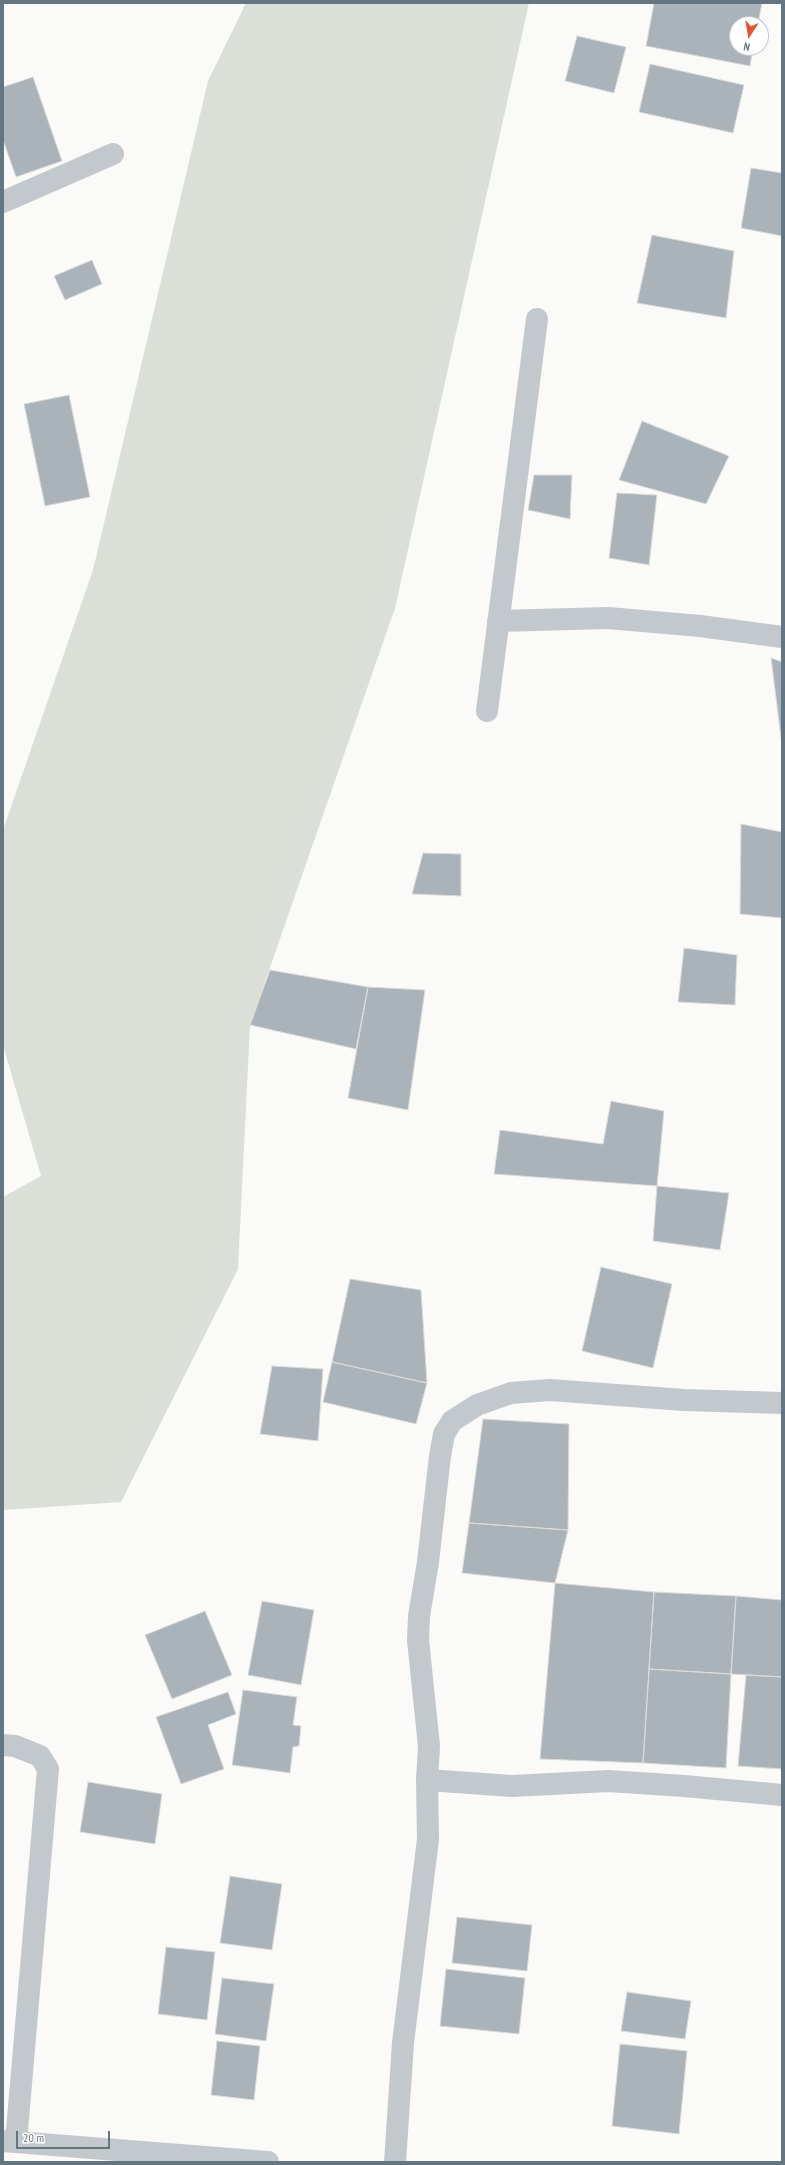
<!DOCTYPE html>
<html>
<head>
<meta charset="utf-8">
<style>
  body { margin:0 }
  #map { position:relative; width:785px; height:2165px; overflow:hidden; background:#fafaf8; font-family:"PT Sans Narrow",sans-serif }
  canvas { display:block }
  .frame { position:absolute; inset:0; border:4px solid #657683; pointer-events:none }
  .north { position:absolute; left:729px; top:16px; width:40px; height:40px; box-sizing:border-box; background:#fff; border:1px solid #c1c8cd; border-radius:50%; rotate:192deg; font-size:11px; font-weight:700; line-height:16px; text-align:center; color:#657683 }
  .north::after { content:''; display:block; margin:auto; width:14px; height:18px; background:#e4572e; clip-path:polygon(50% 0,100% 100%,50% 72%,0 100%) }
  .scale { position:absolute; left:16px; top:2131px; width:94px; height:18px; box-sizing:border-box; border:2px solid #657683; border-top:0; padding-left:5px; font-size:12px; line-height:14px; white-space:nowrap; color:#657683; -webkit-text-stroke:3px #fff; paint-order:stroke }
</style>
</head>
<body>
<div id="map">
<canvas width="785" height="2165"></canvas>
<div class="frame"></div>
<div class="north">N</div>
<div class="scale">20 m</div>
</div>
<script>
const context = document.querySelector('canvas').getContext('2d');
context.lineJoin = 'round';
function paint(path, color) { context.fillStyle = color; context.fill(path, 'evenodd'); }
const poly = rows => new Path2D(rows.map(r => 'M' + r).join(''));
function trace(path, color, width, dash) { context.strokeStyle = color; context.lineWidth = width; context.lineCap = dash ? 'butt' : 'round'; context.setLineDash(dash || []); context.stroke(path); }
paint(poly([
  [246,3,529,3,395,608,250,1025,238,1269,121,1502,3,1510,3,1197,41,1176,3,1045,3,830,93,570,208,81]
]), '#dadfd7');
const building = poly([
  [654,3,762,3,758,24,737,24,737,48,753,48,750,66,646,46,654,3],
  [577,36,626,47,614,93,565,81,577,36],
  [650,64,744,85,733,133,639,112,650,64],
  [33,77,62,161,16,177,3,140,3,87,33,77],
  [751,168,782,173,782,236,741,228,751,168],
  [652,235,734,251,726,318,637,303,652,235],
  [92,260,102,284,65,300,54,276,92,260],
  [69,395,90,497,45,506,24,404,69,395],
  [642,421,729,456,706,504,619,480,642,421],
  [534,475,572,475,570,519,528,510,534,475],
  [617,493,657,495,649,565,609,558,617,493],
  [771,658,782,662,782,745,771,658],
  [741,824,782,832,782,918,740,914,741,824],
  [423,853,461,854,461,896,412,894,423,853],
  [684,948,737,955,735,1005,678,1002,684,948],
  [270,970,368,987,356,1049,250,1025,270,970],
  [368,987,425,990,408,1110,348,1098,368,987],
  [611,1101,664,1111,657,1186,494,1174,500,1130,603,1144,611,1101],
  [657,1186,729,1193,720,1250,653,1241,657,1186],
  [601,1267,672,1284,653,1368,582,1351,601,1267],
  [350,1279,421,1290,427,1383,332,1362,350,1279],
  [332,1362,427,1383,416,1424,323,1402,332,1362],
  [272,1366,323,1369,318,1441,260,1434,272,1366],
  [483,1419,569,1424,568,1530,469,1523,483,1419],
  [469,1523,568,1530,555,1583,462,1573,469,1523],
  [555,1583,654,1592,643,1763,540,1759,555,1583],
  [654,1592,736,1596,731,1674,649,1669,654,1592],
  [736,1596,782,1600,782,1677,731,1674,736,1596],
  [262,1601,314,1610,301,1685,248,1675,262,1601],
  [205,1611,232,1675,172,1699,145,1635,205,1611],
  [649,1669,731,1674,726,1768,643,1763,649,1669],
  [746,1675,782,1677,782,1769,738,1766,746,1675],
  [243,1690,297,1697,293,1725,301,1726,299,1746,293,1747,290,1773,232,1765,243,1690],
  [228,1692,236,1714,208,1725,224,1769,181,1784,156,1717,228,1692],
  [88,1782,162,1794,155,1844,80,1832,88,1782],
  [230,1876,282,1884,272,1950,220,1943,230,1876],
  [457,1917,532,1925,527,1971,452,1963,457,1917],
  [166,1947,215,1952,207,2020,158,2014,166,1947],
  [446,1969,525,1978,519,2034,440,2026,446,1969],
  [222,1978,274,1984,266,2041,215,2034,222,1978],
  [627,1992,691,2001,685,2039,621,2031,627,1992],
  [217,2041,260,2046,254,2100,211,2095,217,2041],
  [620,2044,687,2051,679,2134,612,2126,620,2044]
]);
paint(building, '#aab3b9');
trace(building, '#dcdcda', 1);
trace(poly([
  [3,202,113,154],
  [498,621,608,618,700,626,782,637],
  [487,711,537,319],
  [3,1745,15,1746,40,1756,48,1769,16,2142],
  [427,1780,512,1786,608,1781,684,1786,782,1795],
  [3,2141,268,2162],
  [395,2162,403,2043,428,1839,427,1780,429,1746,418,1640,419,1616,428,1562,440,1456,444,1434,452,1421,477,1405,511,1393,550,1390,684,1400,782,1403]
]), '#c3c8cc', 22);
</script>
</body>
</html>
